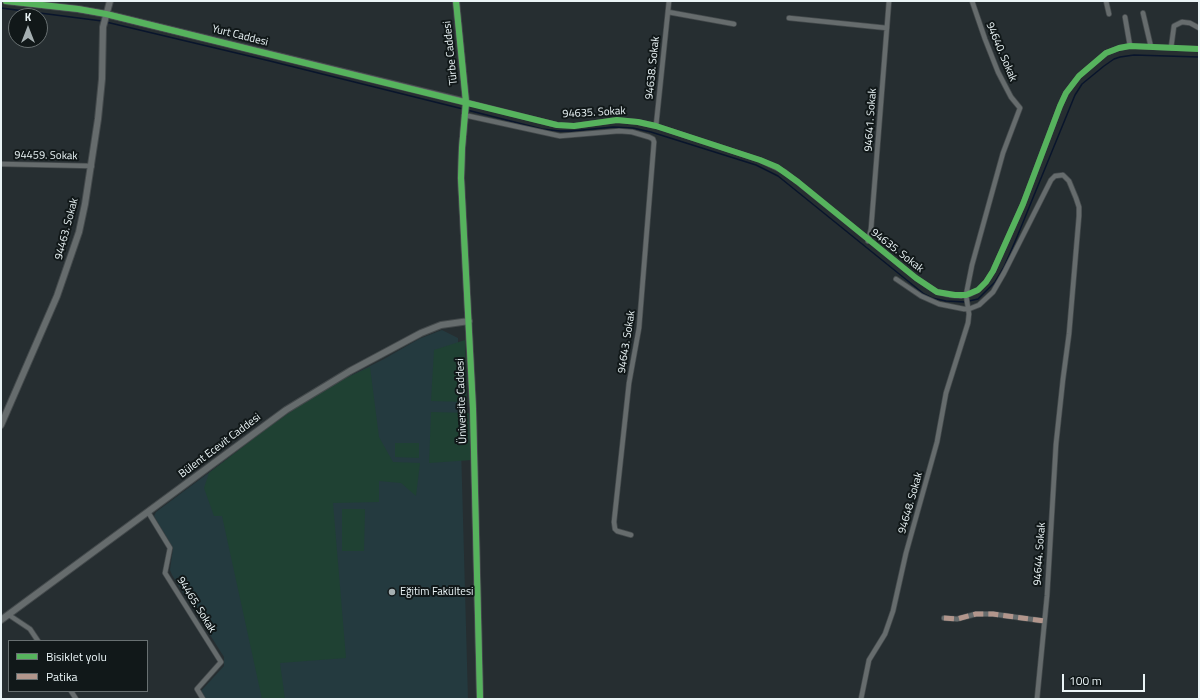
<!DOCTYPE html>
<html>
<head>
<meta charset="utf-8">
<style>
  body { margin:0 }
  #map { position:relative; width:1200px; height:700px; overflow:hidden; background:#262e31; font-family:"Titillium Web",sans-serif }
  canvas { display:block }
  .frame { position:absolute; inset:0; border:2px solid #eaf4f6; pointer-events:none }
  .legend { position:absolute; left:8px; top:640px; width:140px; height:52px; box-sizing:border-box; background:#111819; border:1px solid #687071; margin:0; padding:5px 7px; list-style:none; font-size:12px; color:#eaf4f6 }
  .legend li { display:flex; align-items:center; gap:8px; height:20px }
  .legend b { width:20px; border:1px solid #687071 }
  .north { position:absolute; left:8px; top:8px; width:40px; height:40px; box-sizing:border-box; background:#111819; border:1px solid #687071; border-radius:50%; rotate:0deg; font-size:11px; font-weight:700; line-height:16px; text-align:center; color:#eaf4f6 }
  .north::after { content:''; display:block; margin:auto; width:14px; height:18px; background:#a5afb1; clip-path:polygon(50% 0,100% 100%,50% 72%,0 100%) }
  .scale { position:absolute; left:1062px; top:674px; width:83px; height:18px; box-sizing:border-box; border:2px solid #eaf4f6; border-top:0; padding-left:5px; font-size:12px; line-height:14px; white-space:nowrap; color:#eaf4f6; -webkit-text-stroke:3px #111819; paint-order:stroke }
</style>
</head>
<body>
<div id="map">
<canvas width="1200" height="700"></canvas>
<div class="frame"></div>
<ul class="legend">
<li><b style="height:5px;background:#56b35d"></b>Bisiklet yolu</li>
<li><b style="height:5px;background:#b2968c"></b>Patika</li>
</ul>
<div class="north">K</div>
<div class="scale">100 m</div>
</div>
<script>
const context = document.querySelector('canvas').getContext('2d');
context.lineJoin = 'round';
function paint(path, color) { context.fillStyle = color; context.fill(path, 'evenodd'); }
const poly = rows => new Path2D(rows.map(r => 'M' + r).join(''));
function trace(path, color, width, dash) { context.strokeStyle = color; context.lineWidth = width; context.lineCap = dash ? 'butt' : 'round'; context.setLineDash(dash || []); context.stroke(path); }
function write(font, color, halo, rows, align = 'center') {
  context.font = font + ' "Titillium Web",sans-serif'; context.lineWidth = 4; context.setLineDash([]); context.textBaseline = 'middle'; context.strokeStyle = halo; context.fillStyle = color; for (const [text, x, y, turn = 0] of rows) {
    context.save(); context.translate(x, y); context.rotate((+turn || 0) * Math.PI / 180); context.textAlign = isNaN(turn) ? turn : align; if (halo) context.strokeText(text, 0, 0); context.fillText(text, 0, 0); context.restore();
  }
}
paint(poly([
  [442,330,458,338,468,699,206,699,201,691,224,666,224,657,172,575,170,570,173,548,154,516,156,512,296,408,346,378,384,359,419,339]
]), '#243a3f');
paint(poly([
  [465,340,467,402,431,401,434,350],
  [370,367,379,437,393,462,420,463,416,496,401,483,379,481,379,502,333,503,346,658,280,663,285,699,262,699,222,516,214,516,204,488,209,473,266,429,296,408,346,378],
  [431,412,469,413,472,460,429,463],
  [395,443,419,443,419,458,395,457],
  [342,509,365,509,364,551,342,551]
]), '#1f4133');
trace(poly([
  [1,8,102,21],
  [106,22,270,61,463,109],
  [467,110,542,129,560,131,572,131,613,127,633,128,651,132,756,165,778,176,924,294,932,298,946,301,965,302],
  [969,301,978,299,995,282,1004,267,1017,237,1075,95,1082,84,1104,66,1114,59,1120,57,1134,55,1199,57]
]), '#09152c', 1.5);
const minor = poly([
  [1106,1,1109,14],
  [668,12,734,24],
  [1143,13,1151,47],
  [1125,17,1130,46],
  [789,18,887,28],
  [1171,48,1174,26,1182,22,1190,23,1199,28],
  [466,102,557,125,574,126,617,120,638,122,656,126,760,160,785,172,916,278,937,292,950,295,961,296,970,294,978,290,986,282,993,271,1023,204,1060,106,1066,93,1079,76,1106,53,1119,48,1130,46,1199,49],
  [464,115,560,136,619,131,632,132,649,137,653,139,654,142,639,328,629,383,614,522,615,529,617,531,631,535],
  [656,126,669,1],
  [1,164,92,166],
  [868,241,871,229,889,1],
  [896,279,921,296,939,304,964,309,969,309,979,305,993,292,1004,273,1051,180,1055,176,1063,175,1069,181,1076,198,1079,207,1079,216,1069,334,1063,379,1056,444,1047,596,1037,699],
  [148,512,170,548,165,573,221,662,197,689,203,699],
  [9,615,30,629,38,641],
  [944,618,957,619,976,614,993,614,1044,621],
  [71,691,76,699],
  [861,699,869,660,885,634,893,611,906,553,937,442,946,393,968,323,969,314,966,295,972,265,1003,153,1020,108,1011,97,998,72,985,39,972,1]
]);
const tertiary = poly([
  [6,1,78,9,106,14,466,102],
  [456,1,466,102,462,148,461,178,473,409,480,699],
  [1,425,57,296,79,232,85,204,98,119,102,79,103,27,110,1],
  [1,620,286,410,350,371,421,333,441,325,469,321]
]);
trace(minor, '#444a4c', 6);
trace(tertiary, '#444a4c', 8);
trace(minor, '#666c6d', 4.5);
trace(tertiary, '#666c6d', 6);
trace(poly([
  [944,618,957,619,976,614,993,614,1044,621]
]), '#b2968c', 5, [10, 5]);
trace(poly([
  [6,1,78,9,106,14,557,125,574,126,617,120,638,122,656,126,760,160,777,167,798,182,916,278,937,292,955,295,966,295,978,290,986,282,993,271,1023,204,1060,106,1066,93,1079,76,1106,53,1119,48,1130,46,1199,49],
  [456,1,466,102,462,148,461,178,473,409,480,699]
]), '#56b35d', 6);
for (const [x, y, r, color] of [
  [392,592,4,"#a5afb1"]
]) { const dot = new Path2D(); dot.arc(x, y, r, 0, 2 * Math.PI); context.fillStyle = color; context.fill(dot); trace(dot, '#111819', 1.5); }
write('11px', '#eaf4f6', '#111819', [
  ["Yurt Caddesi",240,36,14],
  ["94640. Sokak",1001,52,67],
  ["Türbe Caddesi",451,53,-96],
  ["94638. Sokak",653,68,-84],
  ["94635. Sokak",594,113,-3],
  ["94641. Sokak",871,120,-86],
  ["94459. Sokak",46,156,1],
  ["94463. Sokak",67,229,-75],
  ["94635. Sokak",897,251,38],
  ["94643. Sokak",627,342,-81],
  ["Üniversite Caddesi",462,401,-92],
  ["Bülent Ecevit Caddesi",220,446,-37],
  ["94648. Sokak",911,503,-74],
  ["94644. Sokak",1040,554,-86],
  ["94465. Sokak",196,605,58]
]);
write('11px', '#eaf4f6', '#111819', [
  ["Eğitim Fakültesi",400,592]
], 'left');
</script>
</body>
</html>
